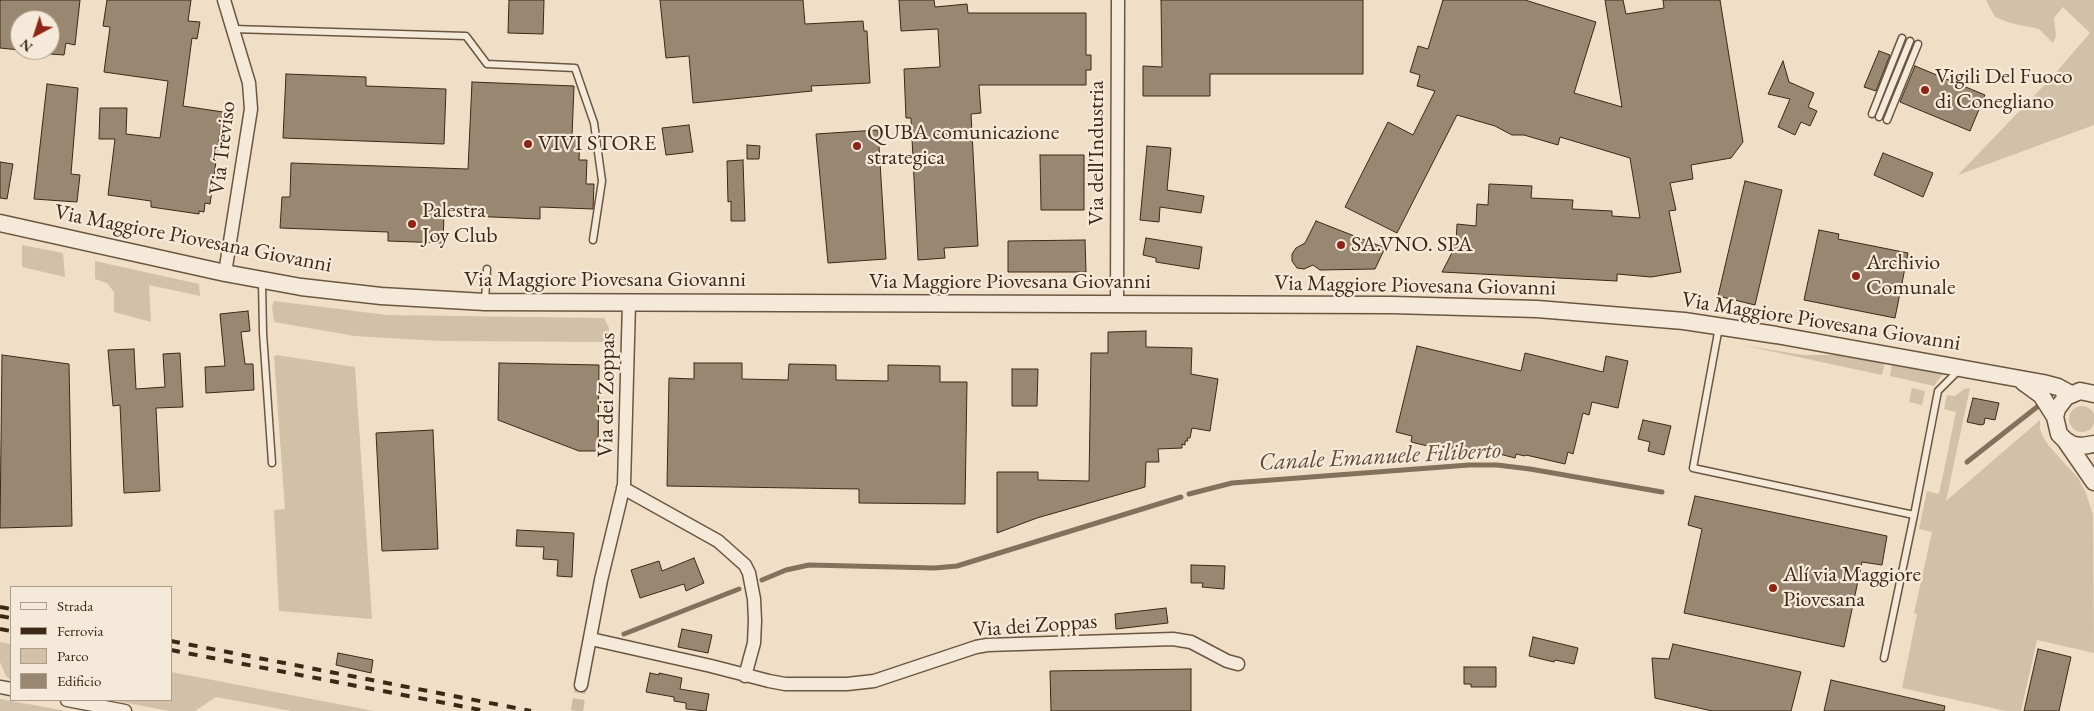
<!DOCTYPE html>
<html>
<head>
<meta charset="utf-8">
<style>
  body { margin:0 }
  #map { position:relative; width:2094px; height:711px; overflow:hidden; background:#f0dfc6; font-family:"EB Garamond",serif }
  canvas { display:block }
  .legend { position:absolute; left:10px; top:586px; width:162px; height:115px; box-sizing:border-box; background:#f5eada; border:1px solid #ab9c8b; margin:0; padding:6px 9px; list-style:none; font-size:15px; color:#3d2815 }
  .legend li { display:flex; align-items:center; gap:10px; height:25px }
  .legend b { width:25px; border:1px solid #ab9c8b }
  .north { position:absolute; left:10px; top:10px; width:50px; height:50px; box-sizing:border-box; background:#f5eada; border:1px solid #ab9c8b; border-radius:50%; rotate:220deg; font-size:14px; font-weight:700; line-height:20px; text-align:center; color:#3d2815 }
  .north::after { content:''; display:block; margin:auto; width:18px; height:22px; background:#8f2418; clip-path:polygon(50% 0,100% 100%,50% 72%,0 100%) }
</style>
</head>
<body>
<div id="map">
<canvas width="2094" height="711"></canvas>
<ul class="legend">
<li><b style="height:6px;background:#f5eada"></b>Strada</li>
<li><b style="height:6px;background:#3d2815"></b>Ferrovia</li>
<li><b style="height:14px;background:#d2c0a8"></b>Parco</li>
<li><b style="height:14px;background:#9a8771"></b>Edificio</li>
</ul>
<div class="north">N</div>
</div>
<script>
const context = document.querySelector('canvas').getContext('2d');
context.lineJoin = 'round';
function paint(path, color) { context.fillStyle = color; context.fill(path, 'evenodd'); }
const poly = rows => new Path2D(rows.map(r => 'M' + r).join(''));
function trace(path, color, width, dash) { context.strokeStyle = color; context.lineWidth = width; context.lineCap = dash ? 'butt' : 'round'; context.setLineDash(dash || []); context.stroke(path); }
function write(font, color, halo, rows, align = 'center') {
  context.font = font + ' "EB Garamond",serif'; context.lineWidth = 4.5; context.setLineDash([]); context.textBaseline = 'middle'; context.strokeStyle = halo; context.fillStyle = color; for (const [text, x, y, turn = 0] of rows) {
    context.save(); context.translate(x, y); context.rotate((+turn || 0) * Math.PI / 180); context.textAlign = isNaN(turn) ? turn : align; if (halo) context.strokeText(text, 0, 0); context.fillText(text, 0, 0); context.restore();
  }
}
paint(poly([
  [1986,0,2094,0,2094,125,1958,175,2052,77,2090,33,2063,7,2054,18,2056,36,2053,43,2039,29,2010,23,1995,17],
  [22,245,63,253,65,277,22,267],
  [95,261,199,284,200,296,149,285,151,322,114,312,114,292,107,283,95,279],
  [274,301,387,315,604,318,609,328,609,342,440,341,355,336,274,322,272,306],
  [1742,345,1803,355,1841,355,1885,362,1882,375],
  [276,355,355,367,372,619,279,611,274,510,285,509,274,357],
  [1892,363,1941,373,1942,375,1934,386,1890,376],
  [1912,388,1925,391,1922,405,1909,402],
  [1970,388,1946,501,2040,420,2040,429,2043,437,2049,446,2078,478,2086,493,2093,515,2094,653,2037,640,2021,711,2006,711,1902,688,1917,614,1914,613,1932,532,1919,529,1927,491,1939,494,1956,412,1944,409,1947,395,1955,396,1964,389],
  '2069 419a13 13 0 1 1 26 0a13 13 0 1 1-26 0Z',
  [0,642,11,644,11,680,6,676,0,662],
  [171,672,374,711,291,711,216,697,195,711,169,711,111,700,171,700],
  [0,699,66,711,0,711]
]), '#d2c0a8');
trace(poly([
  [1967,462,2037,407],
  [1189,494,1232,483,1469,465,1497,465,1530,469,1662,492],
  [762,580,786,570,809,565,935,568,957,566,1181,497],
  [624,634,739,589]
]), '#84715b', 5);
const building = poly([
  [0,0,80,0,75,45,66,43,64,55,50,54,50,20,20,20,20,50,0,48,0,0],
  [107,0,191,0,188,21,200,22,197,39,192,38,183,106,223,112,210,204,205,203,204,212,199,211,199,214,151,207,151,201,108,195,115,139,99,139,100,108,127,108,126,134,160,138,168,81,104,72,110,27,103,26,107,0],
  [509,0,544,0,543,34,508,33,509,0],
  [660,0,803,0,805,24,863,21,864,31,867,31,870,83,811,86,812,91,693,103,689,56,666,58,660,0],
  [899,0,934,0,935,7,967,4,968,13,1086,13,1086,55,1091,55,1091,70,1086,70,1086,85,979,85,981,113,971,114,978,246,944,248,945,258,918,260,911,118,906,118,904,69,940,67,938,29,901,31,899,0],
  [1161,0,1363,0,1363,74,1210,74,1210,96,1143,96,1143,66,1162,67,1161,0],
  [1443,0,1525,0,1596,22,1574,93,1622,107,1605,0,1623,0,1626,14,1664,8,1663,0,1720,0,1743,142,1731,158,1691,165,1693,179,1670,183,1676,210,1669,211,1681,272,1651,277,1617,274,1617,281,1442,272,1456,245,1457,224,1476,226,1477,204,1488,205,1489,184,1532,186,1531,198,1573,200,1572,209,1612,211,1612,216,1640,218,1630,158,1560,137,1558,145,1524,135,1512,135,1495,126,1457,115,1397,233,1345,207,1388,122,1413,135,1435,91,1417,86,1420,75,1410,72,1418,46,1428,49,1443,0],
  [1879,51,1890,55,1876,91,1864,87,1879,51],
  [1783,61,1789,82,1814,93,1808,107,1817,111,1810,126,1801,122,1795,135,1778,127,1790,99,1768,94,1783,61],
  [1915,66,1985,95,1970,131,1900,102,1915,66],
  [286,74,366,77,366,86,446,89,444,144,283,138,286,74],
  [472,82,574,86,572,136,580,136,579,160,587,160,586,184,594,184,593,209,540,207,540,219,444,215,443,243,388,241,388,232,280,228,282,197,290,197,291,163,468,169,472,82],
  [47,84,78,88,71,174,80,175,77,202,34,199,47,84],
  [689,125,693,152,666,155,662,128,689,125],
  [878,130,886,259,828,263,816,134,878,130],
  [747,145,760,146,759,159,747,159,747,145],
  [1147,146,1171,148,1167,190,1204,196,1201,213,1160,207,1159,222,1140,220,1147,146],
  [1883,153,1933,173,1923,197,1874,175,1883,153],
  [1040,155,1084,155,1084,210,1041,210,1040,155],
  [743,160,745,221,731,221,731,201,728,202,727,161,743,160],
  [0,162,13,164,7,199,0,198,0,162],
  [1745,181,1782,190,1755,305,1718,296,1745,181],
  [1316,221,1385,248,1375,269,1320,270,1313,265,1304,269,1297,268,1292,261,1292,254,1296,248,1305,243,1316,221],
  [1819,230,1839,234,1838,239,1908,253,1895,318,1804,300,1819,230],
  [1146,238,1202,247,1199,269,1156,262,1156,258,1143,255,1146,238],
  [1085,240,1086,272,1008,272,1008,241,1085,240],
  [248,311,250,331,241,332,245,364,253,364,254,390,206,393,205,367,225,366,220,314,248,311],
  [1146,331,1146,347,1192,348,1191,374,1218,379,1210,431,1192,428,1190,438,1187,438,1188,441,1185,441,1185,445,1182,444,1182,448,1158,449,1159,462,1146,462,1145,487,1037,518,997,533,997,472,1038,472,1038,480,1089,481,1091,353,1108,353,1108,332,1146,331],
  [1417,346,1521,371,1525,353,1603,372,1606,356,1628,361,1618,408,1592,402,1589,415,1583,413,1573,454,1568,452,1565,464,1526,455,1525,456,1516,454,1515,458,1484,450,1440,449,1411,442,1412,436,1396,432,1417,346],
  [134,349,136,389,165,387,163,354,180,353,183,407,156,408,160,491,124,493,120,405,113,406,108,350,134,349],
  [2,355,69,364,72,526,0,528,2,355],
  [499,363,599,365,598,451,579,451,498,420,499,363],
  [694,363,742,363,742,379,788,380,789,364,836,365,836,380,888,381,888,365,940,366,940,382,967,382,965,504,859,503,859,489,667,486,669,378,694,379,694,363],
  [1012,369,1038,369,1037,406,1012,406,1012,369],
  [1973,398,1999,403,1995,420,1985,418,1984,424,1981,425,1967,422,1973,398],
  [1643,420,1671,426,1664,455,1648,451,1650,442,1638,439,1643,420],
  [433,430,438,549,382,551,376,433,433,430],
  [1695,496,1887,536,1882,565,1862,562,1844,647,1684,613,1702,529,1688,525,1695,496],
  [517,530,574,533,572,577,557,576,558,560,543,559,544,547,516,546,517,530],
  [694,558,704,583,686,591,684,584,640,598,631,570,659,561,662,571,694,558],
  [1191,565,1225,566,1224,589,1202,587,1203,583,1191,583,1191,565],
  [1166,608,1168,623,1116,629,1115,614,1166,608],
  [682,629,712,635,708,653,678,647,682,629],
  [1533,637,1578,648,1574,664,1555,660,1554,662,1529,656,1533,637],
  [1673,644,1801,672,1791,711,1712,711,1655,698,1652,658,1669,659,1673,644],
  [2038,649,2071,657,2059,711,2024,711,2038,649],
  [338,653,373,660,371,673,336,665,338,653],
  [1464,667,1496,667,1496,687,1471,687,1471,684,1464,684,1464,667],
  [1191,669,1191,711,1051,711,1050,671,1191,669],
  [650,673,659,675,659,673,682,678,680,689,709,694,706,711,686,709,686,703,674,701,674,697,646,692,650,673],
  [1831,680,1945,706,1944,711,1824,711,1831,680]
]);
paint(building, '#9a8771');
trace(building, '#3d2815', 1);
trace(poly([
  [577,711,581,685]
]), '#ccbaa3', 12, [12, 6]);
const service = poly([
  [233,29,466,36,487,64,575,68,594,123,602,181,593,240],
  [1872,114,1902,38],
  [1879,117,1910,41],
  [1887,120,1918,44],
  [262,282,263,333,272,463],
  [485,300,487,269],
  [1719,327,1693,468,1914,515,1884,658],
  [1914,515,1938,391,1959,370]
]);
const minor = poly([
  [224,0,249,83,251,109,225,273],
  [1117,305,1118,0],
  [623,488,718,541,745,565,749,573,754,599,755,621,754,643,745,676],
  [591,639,711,666,769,681,785,684,847,684,874,681,976,647,987,645,1173,639,1191,642,1227,661,1238,664],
  [581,685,601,580,624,485,629,303],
  [0,687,11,689],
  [67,700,125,711]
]);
const tertiary = poly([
  [0,223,225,273,301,287,381,296,485,302,1392,305,1537,309,1684,321,1776,335,2043,383,2058,387,2071,394],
  [2023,382,2041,395,2055,417],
  [2094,394,2080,391,2066,397,2057,409,2055,417,2059,434,2065,440,2073,445,2082,446,2094,444],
  [2065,440,2094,482]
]);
trace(service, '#6a5641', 9);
trace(minor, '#6a5641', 15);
trace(tertiary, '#6a5641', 19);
trace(service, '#f5eada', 6);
trace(minor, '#f5eada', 12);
trace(tertiary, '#f5eada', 16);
trace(poly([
  [0,607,11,609],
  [0,616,11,618],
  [0,629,11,631],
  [171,641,531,711],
  [171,650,486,711]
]), '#3d2815', 4, [9, 9]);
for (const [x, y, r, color] of [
  [1925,90,5,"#8f2418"],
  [528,144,5,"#8f2418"],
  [857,146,5,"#8f2418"],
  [412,224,5,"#8f2418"],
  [1341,245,5,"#8f2418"],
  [1856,276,5,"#8f2418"],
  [1773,588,5,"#8f2418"]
]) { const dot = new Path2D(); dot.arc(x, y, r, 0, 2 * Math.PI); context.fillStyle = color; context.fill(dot); trace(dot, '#f5eada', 2); }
write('22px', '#3d2815', '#f5eada', [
  ["Vigili Del Fuoco",1935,77],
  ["di Conegliano",1935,102],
  ["QUBA comunicazione",867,133],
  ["strategica",867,158],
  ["VIVI STORE",538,144],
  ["Palestra",422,211],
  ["Joy Club",422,236],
  ["SA.VNO. SPA",1351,245],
  ["Archivio",1866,263],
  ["Comunale",1866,288],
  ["Alí via Maggiore",1783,575],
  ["Piovesana",1783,600]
], 'left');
write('22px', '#3d2815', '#f5eada', [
  ["Via Treviso",223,148,-83],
  ["Via dell'Industria",1097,153,-90],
  ["Via Maggiore Piovesana Giovanni",193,239,11],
  ["Via Maggiore Piovesana Giovanni",605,280],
  ["Via Maggiore Piovesana Giovanni",1010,282],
  ["Via Maggiore Piovesana Giovanni",1415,286,1],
  ["Via Maggiore Piovesana Giovanni",1821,322,9],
  ["Via dei Zoppas",607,395,-89],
  ["Via dei Zoppas",1035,626,-4]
]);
write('italic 24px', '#604c38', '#f5eada', [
  ["Canale Emanuele Filiberto",1380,457,-3]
]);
</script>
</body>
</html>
